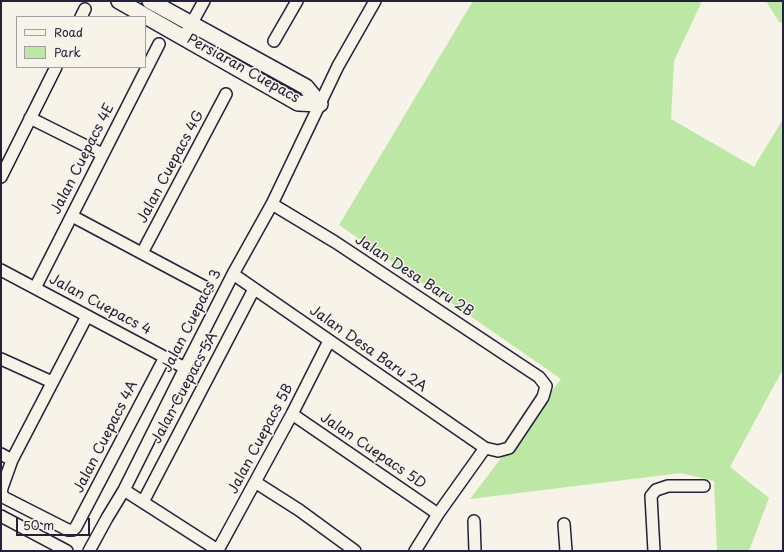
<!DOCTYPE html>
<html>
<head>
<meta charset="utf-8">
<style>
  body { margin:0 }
  #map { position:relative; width:784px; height:552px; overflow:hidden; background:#f7f3e8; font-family:"Playpen Sans",sans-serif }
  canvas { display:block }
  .frame { position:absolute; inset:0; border:2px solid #22223b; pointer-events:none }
  .legend { position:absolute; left:16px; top:16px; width:130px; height:52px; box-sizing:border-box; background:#f7f3e8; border:1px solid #a29fa3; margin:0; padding:5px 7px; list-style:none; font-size:12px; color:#22223b }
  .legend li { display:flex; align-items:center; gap:8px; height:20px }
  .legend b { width:20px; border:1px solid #a29fa3 }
  .scale { position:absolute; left:16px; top:518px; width:74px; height:18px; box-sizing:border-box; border:2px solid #22223b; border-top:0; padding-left:5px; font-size:12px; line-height:14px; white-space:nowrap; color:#22223b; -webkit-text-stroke:3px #f7f3e8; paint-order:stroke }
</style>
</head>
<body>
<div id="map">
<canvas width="784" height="552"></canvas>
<div class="frame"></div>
<ul class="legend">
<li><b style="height:5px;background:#f7f3e8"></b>Road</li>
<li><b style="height:11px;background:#bce7a4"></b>Park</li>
</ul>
<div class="scale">50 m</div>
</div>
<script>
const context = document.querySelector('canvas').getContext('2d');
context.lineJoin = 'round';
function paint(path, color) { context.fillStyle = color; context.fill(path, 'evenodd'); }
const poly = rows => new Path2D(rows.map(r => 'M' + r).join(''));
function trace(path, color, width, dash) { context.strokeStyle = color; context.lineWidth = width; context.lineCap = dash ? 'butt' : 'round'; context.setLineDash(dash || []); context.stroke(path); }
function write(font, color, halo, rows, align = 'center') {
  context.font = font + ' "Playpen Sans",sans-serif'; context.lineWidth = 3; context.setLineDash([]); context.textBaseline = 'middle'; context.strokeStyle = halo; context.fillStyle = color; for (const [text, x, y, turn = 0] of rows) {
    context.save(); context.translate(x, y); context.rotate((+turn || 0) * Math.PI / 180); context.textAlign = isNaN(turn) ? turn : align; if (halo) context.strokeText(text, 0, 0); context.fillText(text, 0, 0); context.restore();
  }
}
paint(poly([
  [473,1,702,1,674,61,671,119,754,167,783,119,783,369,730,467,769,498,749,551,717,551,714,481,681,473,470,499,561,379,339,225],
  [766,1,783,1,783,24,779,22]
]), '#bce7a4');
const street = poly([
  [81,17,85,9],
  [184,37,204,1],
  [274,41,297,1],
  [30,118,102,154],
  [1,177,56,67],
  [72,216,207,288],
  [142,253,226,94],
  [1,270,185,368],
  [233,274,485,448,498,451,509,448,543,397,546,386,539,377,335,242,272,204],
  [35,288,159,44],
  [87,316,12,460,2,488,1,494,5,498,68,530,73,530,76,527,165,357],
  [1,359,52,382],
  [292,414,438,514],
  [1,454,12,460],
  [255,482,299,510,355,551],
  [124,490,219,551],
  [143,502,254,289],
  [1,516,67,551],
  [474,521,475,551],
  [564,524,566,551],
  [218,550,292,414,329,341],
  [89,551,107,518,124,490,185,368,233,274,272,204,338,66,375,1],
  [415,551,438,514,485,448],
  [654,551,651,496,656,490,668,486,704,486]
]);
const secondary = poly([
  [119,1,298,103,320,104],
  [150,1,306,87,320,104]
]);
trace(street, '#22223b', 14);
trace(secondary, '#22223b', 18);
trace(street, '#f7f3e8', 11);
trace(secondary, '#f7f3e8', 15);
write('14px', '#22223b', '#f7f3e8', [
  ["Persiaran Cuepacs",243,69,29],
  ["Jalan Cuepacs 4E",83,159,-63],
  ["Jalan Cuepacs 4G",171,167,-62],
  ["Jalan Desa Baru 2B",414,276,33],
  ["Jalan Cuepacs 4",100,305,28],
  ["Jalan Cuepacs 3",192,321,-63],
  ["Jalan Desa Baru 2A",368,349,35],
  ["Jalan Cuepacs 5A",185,388,-62],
  ["Jalan Cuepacs 4A",106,437,-63],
  ["Jalan Cuepacs 5B",261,439,-62],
  ["Jalan Cuepacs 5D",373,451,34]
]);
</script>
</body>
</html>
